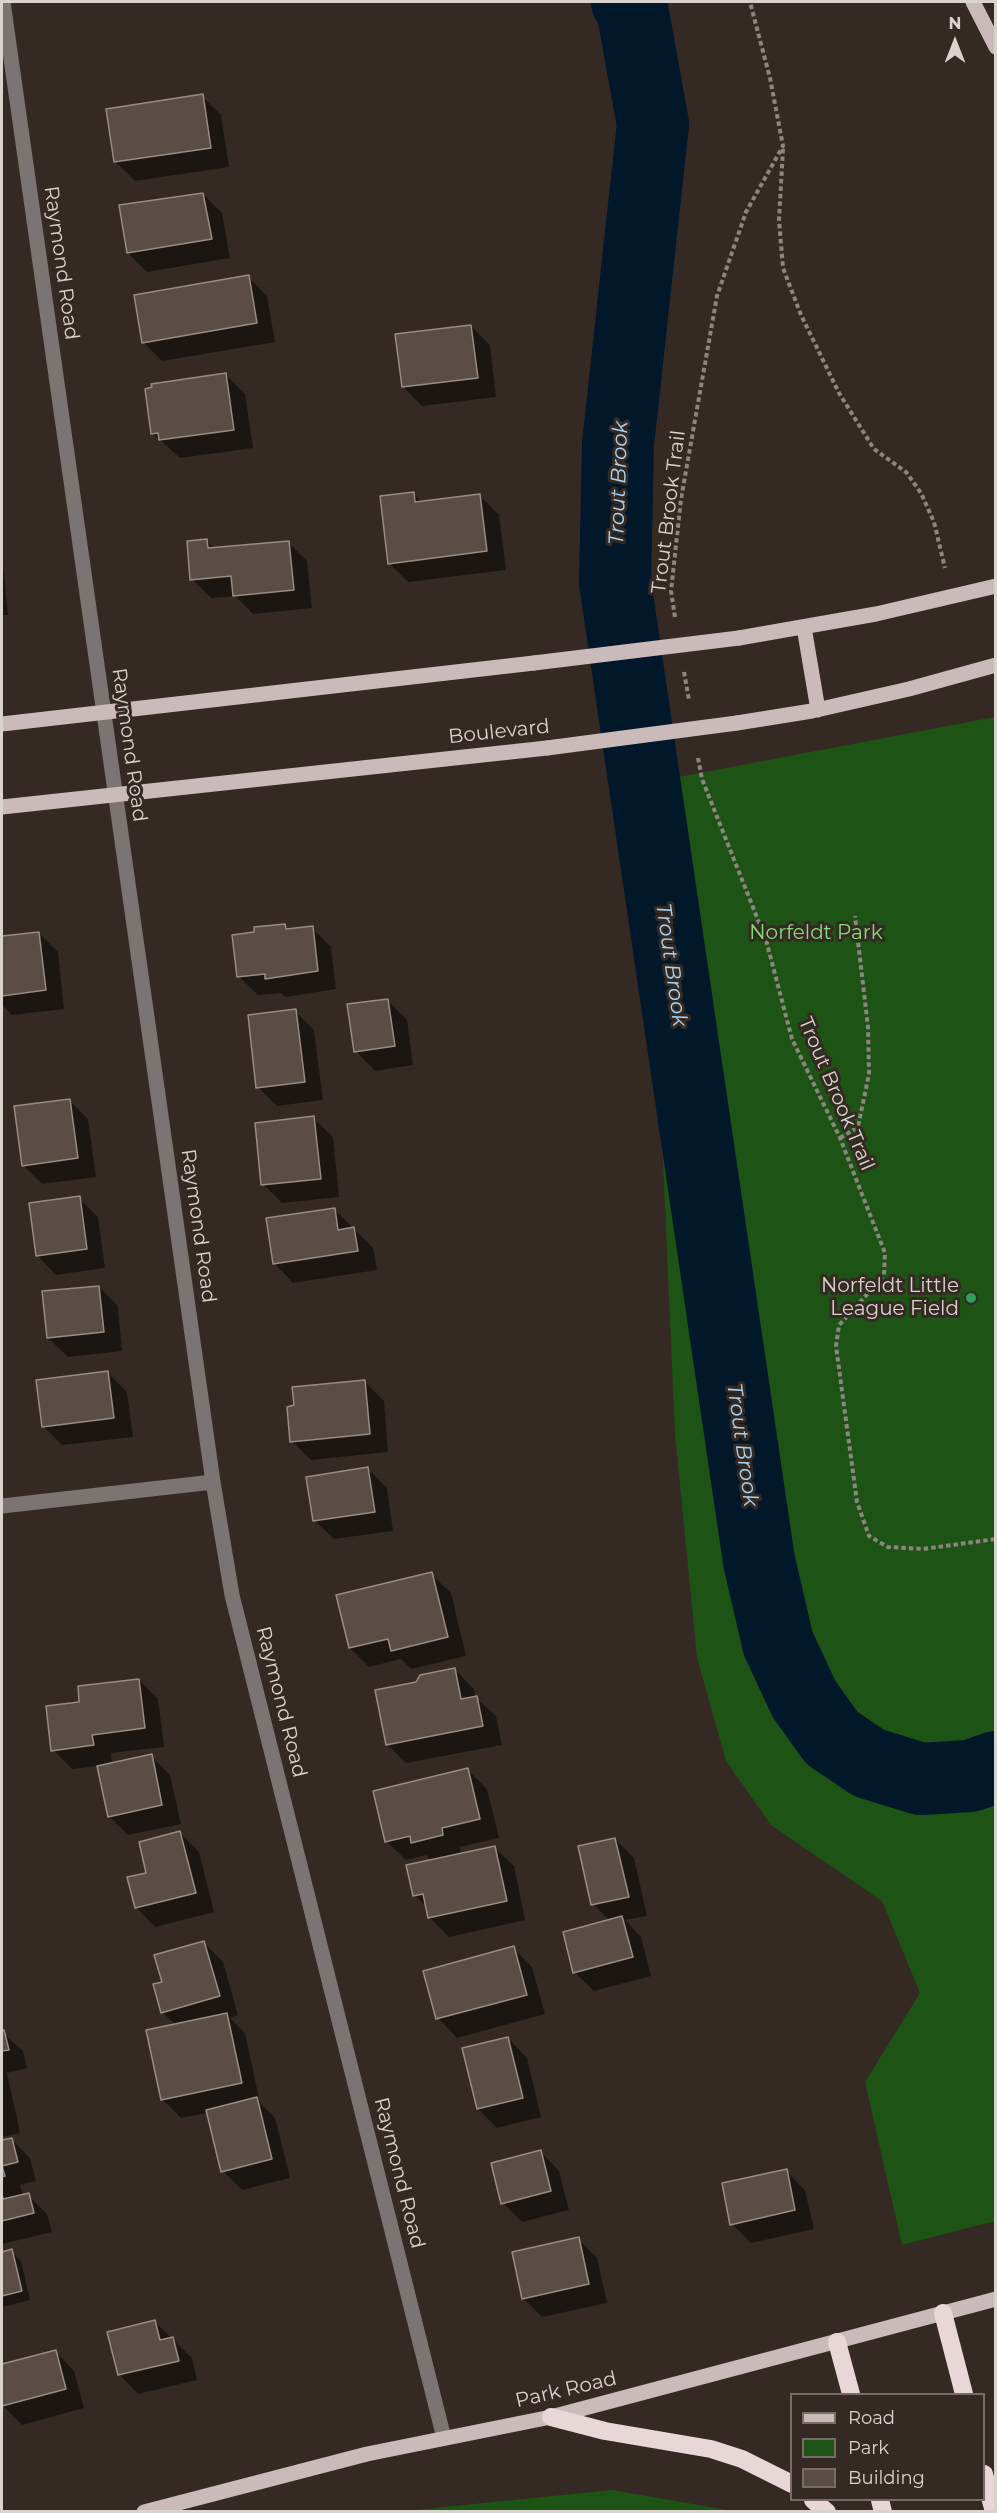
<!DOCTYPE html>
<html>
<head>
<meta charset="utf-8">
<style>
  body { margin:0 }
  #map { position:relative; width:997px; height:2513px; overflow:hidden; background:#352a23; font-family:Montserrat,sans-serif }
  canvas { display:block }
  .frame { position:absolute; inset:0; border:3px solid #dad2cd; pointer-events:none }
  .legend { position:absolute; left:790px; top:2393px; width:195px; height:108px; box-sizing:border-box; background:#352a23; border:2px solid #776d67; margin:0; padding:8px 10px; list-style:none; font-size:18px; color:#dad2cd }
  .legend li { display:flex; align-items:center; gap:12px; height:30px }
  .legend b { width:30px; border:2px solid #776d67 }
  .north { position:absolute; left:925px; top:12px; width:60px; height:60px; -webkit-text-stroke:4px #352a23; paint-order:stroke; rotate:0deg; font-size:16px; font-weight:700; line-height:24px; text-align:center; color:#dad2cd }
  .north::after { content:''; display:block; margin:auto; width:21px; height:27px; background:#dad2cd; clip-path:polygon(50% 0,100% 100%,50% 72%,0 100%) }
</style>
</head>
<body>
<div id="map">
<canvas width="997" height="2513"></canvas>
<div class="frame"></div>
<ul class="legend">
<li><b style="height:8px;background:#cababa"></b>Road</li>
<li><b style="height:16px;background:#1d5314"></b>Park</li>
<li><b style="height:16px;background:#594d45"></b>Building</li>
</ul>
<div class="north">N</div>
</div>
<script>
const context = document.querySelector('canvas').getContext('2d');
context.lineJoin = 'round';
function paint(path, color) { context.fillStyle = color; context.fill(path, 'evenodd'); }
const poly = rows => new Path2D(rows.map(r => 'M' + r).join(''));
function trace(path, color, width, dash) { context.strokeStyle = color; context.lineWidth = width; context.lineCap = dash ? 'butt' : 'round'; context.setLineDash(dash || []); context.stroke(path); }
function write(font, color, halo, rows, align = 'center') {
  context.font = font + ' Montserrat,sans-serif'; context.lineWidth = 6; context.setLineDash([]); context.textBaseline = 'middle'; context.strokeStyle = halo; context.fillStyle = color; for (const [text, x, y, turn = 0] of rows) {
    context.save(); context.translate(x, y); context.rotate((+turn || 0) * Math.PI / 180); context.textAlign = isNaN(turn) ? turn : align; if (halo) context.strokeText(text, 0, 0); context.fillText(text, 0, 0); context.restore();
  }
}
paint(poly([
  [995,717,995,2221,902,2245,865,2082,920,1993,882,1901,771,1825,726,1761,697,1658,675,1434,660,1093,610,790],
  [612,2490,733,2511,405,2511]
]), '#1d5314');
paint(poly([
  [202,96,221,115,229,167,135,181,116,162],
  [203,194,222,213,230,258,147,272,128,253],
  [248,277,267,296,275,342,162,361,143,342],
  [471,326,490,345,496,397,422,406,403,387],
  [226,375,245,394,253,448,180,458,153,434],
  [413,493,423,503,480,496,499,515,506,570,408,582,389,563],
  [207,541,215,549,288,542,307,561,312,608,253,614,235,596,211,598,192,579],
  [2,553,8,615,2,615],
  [284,925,289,930,312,928,331,947,336,989,286,997,281,993,258,995,238,976,256,934],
  [39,933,58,952,64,1009,12,1015,2,1005,2,938],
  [388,1001,407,1020,413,1065,375,1071,356,1051],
  [295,1011,314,1030,323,1100,277,1106,258,1087],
  [69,1100,88,1119,96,1177,42,1184,23,1165],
  [313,1118,333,1137,339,1197,282,1203,263,1184],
  [79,1198,98,1217,105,1268,56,1275,37,1255],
  [334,1209,373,1248,377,1270,293,1283,274,1263],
  [99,1287,118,1306,122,1351,68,1357,48,1338],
  [108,1373,127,1392,133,1437,62,1445,43,1426],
  [364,1381,384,1401,388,1452,311,1460,292,1441],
  [368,1469,387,1488,393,1531,334,1539,314,1520],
  [431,1574,451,1593,466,1656,411,1669,401,1659,369,1667,350,1648],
  [455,1670,474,1689,475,1697,496,1716,502,1745,406,1763,387,1744,417,1683],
  [139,1680,158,1699,164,1747,111,1753,112,1764,151,1756,170,1775,181,1824,128,1835,109,1816,98,1766,72,1769,53,1750,81,1703],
  [468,1770,487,1789,499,1838,460,1847,461,1855,494,1847,514,1866,525,1920,449,1937,430,1918,428,1908,415,1895,432,1861,426,1855,406,1860,386,1841],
  [180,1833,199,1852,214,1912,155,1927,136,1907,148,1874],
  [615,1839,634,1858,647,1916,625,1920,641,1937,651,1976,594,1991,574,1972,610,1921,593,1904],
  [204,1943,223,1962,238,2015,230,2018,245,2033,260,2103,275,2118,290,2178,242,2190,223,2171,208,2113,181,2118,162,2099,176,2025,162,2012,164,1983],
  [513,1948,532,1967,545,2014,457,2038,438,2018],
  [2,2032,23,2051,27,2068,7,2073,20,2133,2,2137],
  [508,2038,527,2058,541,2117,497,2128,478,2109],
  [11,2139,30,2158,36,2181,20,2185,23,2196,28,2195,47,2214,52,2232,2,2244,2,2142],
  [540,2151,559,2171,569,2210,522,2222,503,2203],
  [786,2171,805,2190,814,2229,751,2243,732,2224],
  [578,2239,597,2258,607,2303,542,2317,523,2298],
  [11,2251,21,2261,30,2300,2,2307,2,2253],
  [155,2322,192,2358,197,2380,138,2394,119,2374],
  [55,2351,74,2371,84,2408,22,2425,2,2405,2,2365]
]), '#0007');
trace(poly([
  [627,2,632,8,653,124,618,444,615,582,759,1561,778,1643,804,1699,832,1738,869,1763,921,1779,970,1776,996,1767]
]), '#00182a', 72);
const building = poly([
  [203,94,211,148,114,162,106,109,203,94],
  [203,193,212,239,127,253,119,205,203,193],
  [249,275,257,323,142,343,134,295,249,275],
  [471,325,478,378,402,387,395,334,471,325],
  [226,373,234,430,159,440,158,433,151,434,145,389,152,387,151,384,226,373],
  [414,492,415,502,480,494,487,551,388,564,380,496,414,492],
  [207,539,208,548,289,541,294,590,233,596,231,576,190,580,187,541,207,539],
  [285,924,286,929,313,926,318,971,265,979,265,974,237,977,232,935,254,932,254,927,285,924],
  [39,932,46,990,2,996,2,936,39,932],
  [388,999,395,1046,354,1052,347,1004,388,999],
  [296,1009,305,1082,256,1088,248,1015,296,1009],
  [70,1099,78,1158,22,1166,14,1106,70,1099],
  [314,1116,321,1179,261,1185,255,1123,314,1116],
  [80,1196,87,1249,36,1256,29,1203,80,1196],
  [335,1208,338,1230,354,1227,358,1251,273,1264,266,1218,335,1208],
  [99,1286,104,1332,47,1338,42,1291,99,1286],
  [108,1371,114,1418,42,1427,36,1380,108,1371],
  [365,1380,370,1434,290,1442,287,1407,294,1405,292,1387,365,1380],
  [368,1467,375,1512,313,1521,306,1477,368,1467],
  [432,1572,448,1637,391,1651,388,1639,349,1648,336,1595,432,1572],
  [455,1668,461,1699,477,1696,483,1726,386,1745,375,1690,416,1682,420,1675,455,1668],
  [139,1679,145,1728,92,1735,94,1745,51,1751,46,1706,79,1702,78,1686,139,1679],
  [152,1754,162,1805,108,1817,97,1766,152,1754],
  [468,1768,480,1819,442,1828,443,1835,411,1843,410,1836,385,1842,373,1791,468,1768],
  [180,1831,196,1893,135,1908,127,1877,146,1873,139,1842,180,1831],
  [615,1838,629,1897,591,1905,578,1846,615,1838],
  [495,1846,507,1901,428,1918,423,1894,413,1896,406,1865,495,1846],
  [622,1916,633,1957,573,1973,563,1932,622,1916],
  [204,1941,220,1996,161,2013,153,1984,162,1982,154,1955,204,1941],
  [514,1946,527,1995,436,2019,423,1971,514,1946],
  [227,2013,242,2083,161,2100,146,2030,227,2013],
  [4,2030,9,2050,2,2051,2,2031,4,2030],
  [508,2037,523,2098,477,2109,462,2048,508,2037],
  [257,2097,272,2159,221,2172,206,2110,257,2097],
  [12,2138,18,2162,2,2166,5,2176,2,2177,2,2140,12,2138],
  [541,2150,551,2191,501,2204,491,2163,541,2150],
  [787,2169,795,2210,730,2225,722,2183,787,2169],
  [29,2193,34,2213,2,2221,2,2194,3,2199,29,2193],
  [579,2237,589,2284,522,2299,512,2252,579,2237],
  [12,2249,22,2291,2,2296,2,2252,12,2249],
  [155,2320,160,2340,173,2337,179,2361,118,2375,107,2332,155,2320],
  [56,2350,66,2389,2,2406,2,2364,56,2350]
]);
paint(building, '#594d45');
trace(building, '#998c83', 1.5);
trace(poly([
  [783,149,779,220,783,268,801,315,839,393,874,449,906,472,921,493,934,522,945,568],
  [675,617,671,591,681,499,717,296,746,212,783,146,770,78,750,2],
  [684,672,689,700],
  [698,758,702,779,766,940,792,1039,840,1138,885,1253,884,1276,839,1325,836,1346,857,1502,869,1536,888,1547,923,1549,996,1539],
  [840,1138,858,1127,869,1074,868,1027,855,916]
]), '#8e857f', 4, [4.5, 3]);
trace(poly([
  [3,2,213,1482,232,1595,444,2438],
  [2,1506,213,1482]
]), '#7b7473', 15);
trace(poly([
  [973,2,996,47],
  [804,627,818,710],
  [739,638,876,614,996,586],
  [737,723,812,711,909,689,996,665],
  [2,724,534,663],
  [2,807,547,748],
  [144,2512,367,2454,551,2417,996,2299]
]), '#cababa', 15);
trace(poly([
  [943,2313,964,2394],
  [837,2342,851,2394],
  [551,2417,605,2431,711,2449,742,2459,792,2484],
  [984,2474,994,2512],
  [813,2500,827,2512],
  [880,2500,883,2512]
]), '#e9d6d6', 18);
trace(poly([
  [534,663,739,638],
  [547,748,737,723]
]), '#cababa', 15);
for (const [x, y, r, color] of [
  [971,1298,6,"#2e9e5b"]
]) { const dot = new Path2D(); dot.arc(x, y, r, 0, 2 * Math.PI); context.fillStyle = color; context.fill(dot); trace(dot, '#352a23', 2); }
write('20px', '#dad2cd', '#352a23', [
  ["Raymond Road",61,263,82],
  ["Trout Brook Trail",669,512,-83],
  ["Boulevard",499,732,-6],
  ["Raymond Road",129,745,82],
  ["Trout Brook Trail",836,1094,67],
  ["Raymond Road",198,1226,82],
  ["Raymond Road",281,1702,76],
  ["Raymond Road",399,2173,76],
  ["Park Road",566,2390,-13]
]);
write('20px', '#86db78', '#352a23', [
  ["Norfeldt Park",816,933]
]);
write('20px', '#dad2cd', '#352a23', [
  ["Norfeldt Little",959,1286],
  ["League Field",959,1309]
], 'right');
write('italic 21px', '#a8d3f2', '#352a23', [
  ["Trout Brook",619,483,-88],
  ["Trout Brook",671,965,82],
  ["Trout Brook",742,1445,82]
]);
</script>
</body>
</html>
